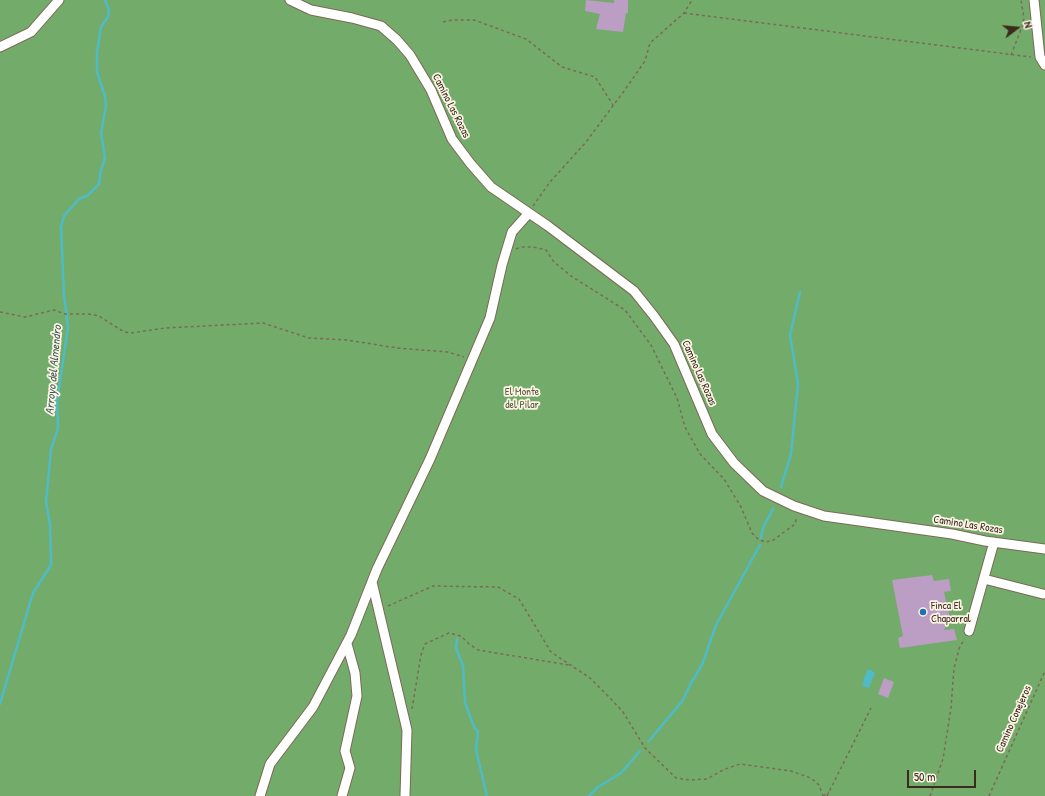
<!DOCTYPE html>
<html>
<head>
<meta charset="utf-8">
<style>
  body { margin:0 }
  #map { position:relative; width:1045px; height:796px; overflow:hidden; background:#f5dfc2; font-family:"Patrick Hand",sans-serif }
  canvas { display:block }
  .north { position:absolute; left:997px; top:8px; width:40px; height:40px; -webkit-text-stroke:3px #fcf5e5; paint-order:stroke; rotate:74deg; font-size:11px; font-weight:700; line-height:16px; text-align:center; color:#3b2a1e }
  .north::after { content:''; display:block; margin:auto; width:14px; height:18px; background:#3b2a1e; clip-path:polygon(50% 0,100% 100%,50% 72%,0 100%) }
  .scale { position:absolute; left:907px; top:770px; width:69px; height:18px; box-sizing:border-box; border:2px solid #3b2a1e; border-top:0; padding-left:5px; font-size:12px; line-height:14px; white-space:nowrap; color:#3b2a1e; -webkit-text-stroke:3px #fcf5e5; paint-order:stroke }
</style>
</head>
<body>
<div id="map">
<canvas width="1045" height="796"></canvas>
<div class="north">N</div>
<div class="scale">50 m</div>
</div>
<script>
const context = document.querySelector('canvas').getContext('2d');
context.lineJoin = 'round';
function paint(path, color) { context.fillStyle = color; context.fill(path, 'evenodd'); }
const poly = rows => new Path2D(rows.map(r => 'M' + r).join(''));
function trace(path, color, width, dash) { context.strokeStyle = color; context.lineWidth = width; context.lineCap = dash ? 'butt' : 'round'; context.setLineDash(dash || []); context.stroke(path); }
function write(font, color, halo, rows, align = 'center') {
  context.font = font + ' "Patrick Hand",sans-serif'; context.lineWidth = 3.5; context.setLineDash([]); context.textBaseline = 'middle'; context.strokeStyle = halo; context.fillStyle = color; for (const [text, x, y, turn = 0] of rows) {
    context.save(); context.translate(x, y); context.rotate((+turn || 0) * Math.PI / 180); context.textAlign = isNaN(turn) ? turn : align; if (halo) context.strokeText(text, 0, 0); context.fillText(text, 0, 0); context.restore();
  }
}
paint(poly([
  [0,0,1045,0,1045,796,0,796]
]), '#73ac6a');
paint(poly([
  [867,670,871,670,875,673,869,688,862,686]
]), '#4ebbc6');
trace(poly([
  [781,487,791,454,798,384,790,335,800,292],
  [761,538,763,528,773,509],
  [457,639,456,648,463,666,465,703,475,729,478,731,476,750,487,796],
  [0,704,33,593,51,565,50,525,46,502,51,449,58,428,57,402,68,327,64,295,61,227,64,216,79,199,87,196,99,184,101,170,105,158,101,133,106,106,105,96,97,72,97,52,101,27,108,17,109,10,105,0],
  [649,741,683,700,691,683,702,665,716,625,760,545],
  [589,796,598,787,621,773,640,751]
]), '#4ebbc6', 2.5);
paint(poly([
  [586,0,614,3,614,0,628,0,628,13,626,13,623,32,596,29,600,14,585,11],
  [932,575,934,581,949,579,951,591,944,592,950,618,944,630,954,629,957,640,900,648,898,638,903,636,892,580],
  [884,678,894,682,888,698,878,694]
]), '#bc9dc4');
const minor = poly([
  [290,0,311,10,352,18,381,26,397,40,410,55,431,90,452,139,470,163,491,187,548,226,634,291,654,316,674,344,712,434,734,463,763,491,794,506,824,516,952,534,985,541,1045,549],
  [1034,0,1040,57,1045,65],
  [0,47,31,32,59,0],
  [984,579,1043,594],
  [372,582,407,730,405,796],
  [969,631,994,542],
  [260,796,270,764,313,707,351,635,377,569,430,459,490,318,502,265,512,232,529,213],
  [342,796,350,768,345,751,357,696,355,673,347,644]
]);
trace(minor, '#7c6957', 11);
trace(poly([
  [684,13,1031,57],
  [443,22,452,20,474,20,526,39,562,67,595,77,613,105],
  [1011,55,1022,27,1024,18,1021,0],
  [533,206,550,182,586,142,624,91,645,61,650,43,684,13,692,0],
  [516,249,521,247,533,247,546,250,554,262,571,276,625,310,651,345,677,398,685,427,700,454,724,479,741,507,752,533,758,539,765,542,772,541,795,524,797,516],
  [0,312,25,317,54,310,65,314,88,314,99,316,124,332,131,333,165,328,263,323,309,338,347,340,397,348,448,352,464,357],
  [388,606,433,586,498,587,519,599,551,652,590,678,613,701,623,712,645,748,676,778,690,780,707,779,723,770,740,764,791,771,811,778,819,785,823,796],
  [412,709,421,655,425,644,449,633,461,636,469,644,478,650,569,665],
  [823,796,829,792],
  [827,796,871,708],
  [930,796,943,759,951,708,954,668,960,646,965,639],
  [989,796,1045,671]
]), '#7c6957', 1.5, [3, 3]);
trace(minor, '#fff', 9);
for (const [x, y, r, color] of [
  [923,612,4,"#1f6fb2"]
]) { const dot = new Path2D(); dot.arc(x, y, r, 0, 2 * Math.PI); context.fillStyle = color; context.fill(dot); trace(dot, '#fcf5e5', 1.5); }
write('11px', '#3b2a1e', '#fcf5e5', [
  ["Camino Las Rozas",451,106,63],
  ["Camino Las Rozas",699,373,66],
  ["Camino Las Rozas",968,525,9],
  ["Camino Conejeros",1014,719,-66]
]);
write('11px', '#54593a', '#fcf5e5', [
  ["El Monte",522,392],
  ["del Pilar",522,405]
]);
write('11px', '#3b2a1e', '#fcf5e5', [
  ["Finca El",931,606],
  ["Chaparral",931,619]
], 'left');
write('italic 12px', '#425d59', '#fcf5e5', [
  ["Arroyo del Almendro",54,370,-85]
]);
</script>
</body>
</html>
